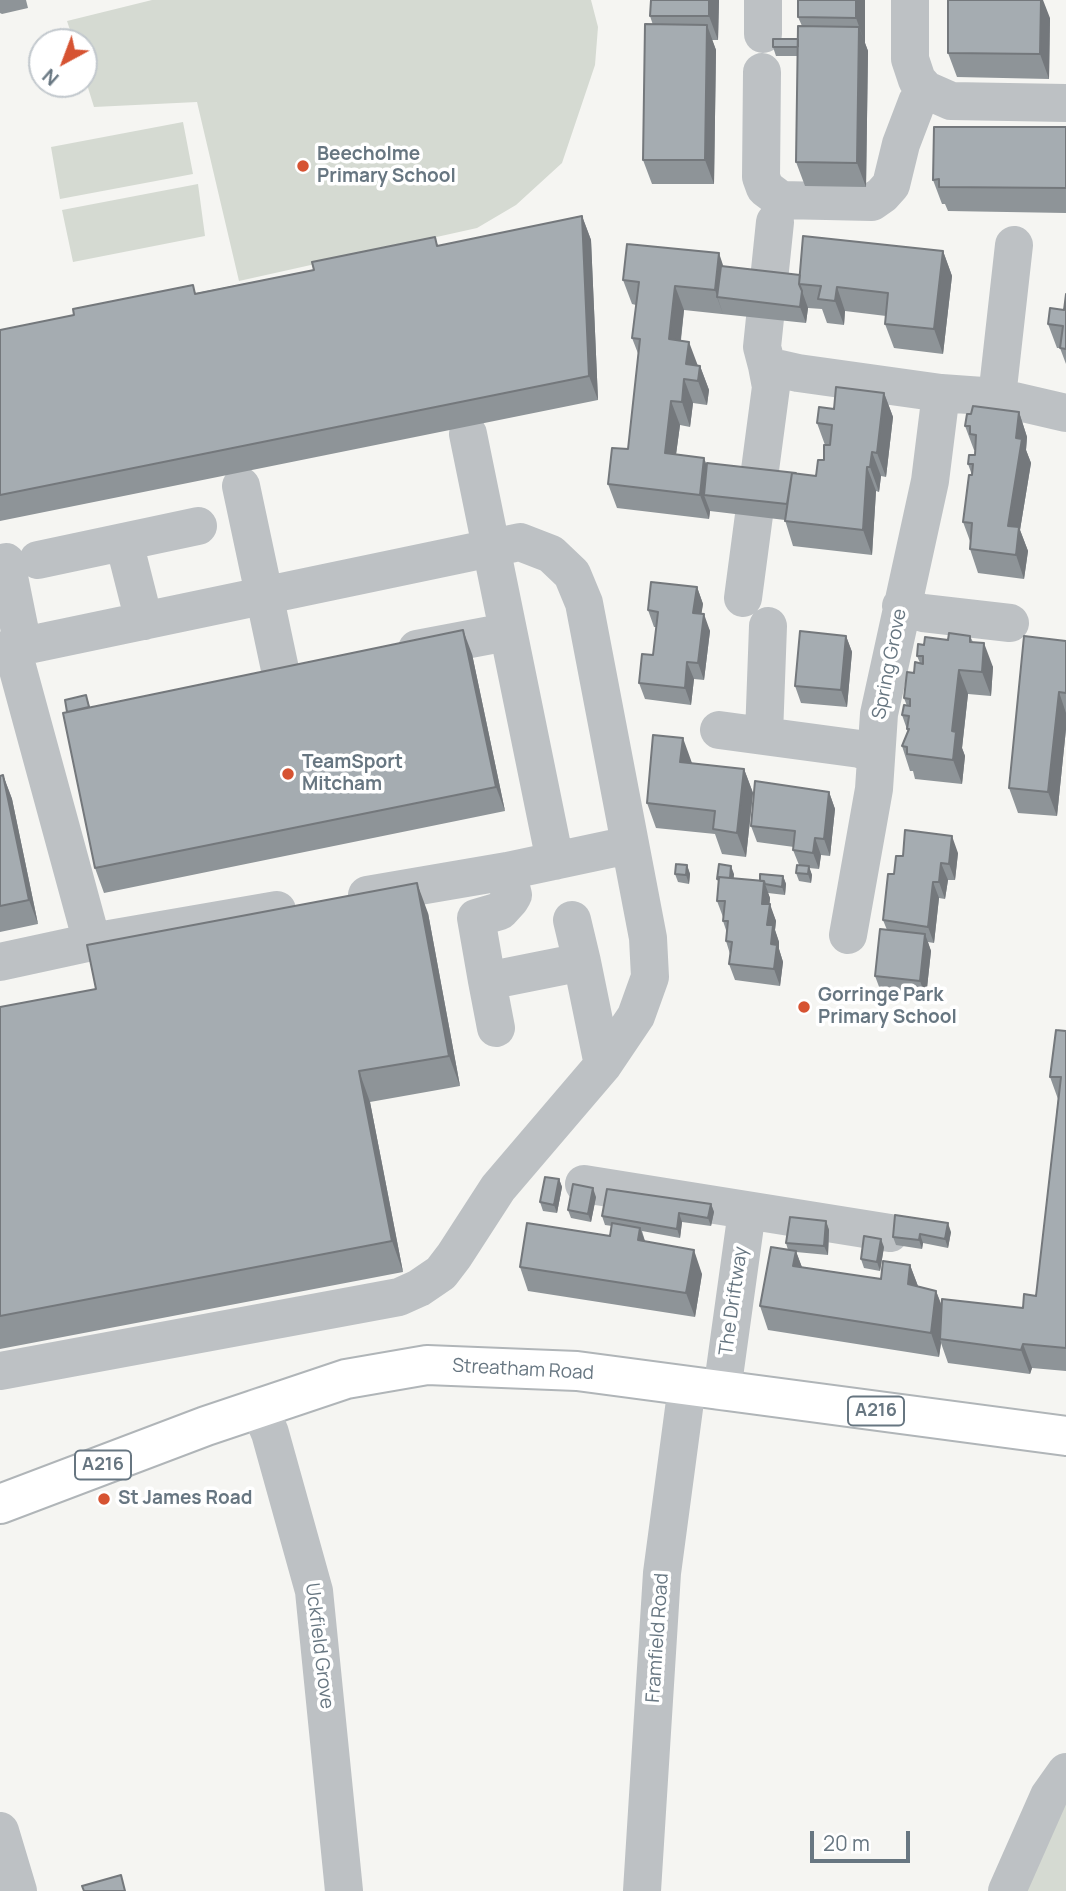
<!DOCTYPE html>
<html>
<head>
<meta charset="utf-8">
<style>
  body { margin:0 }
  #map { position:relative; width:1066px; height:1891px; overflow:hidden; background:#f5f5f2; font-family:Manrope,sans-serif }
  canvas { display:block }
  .north { position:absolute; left:28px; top:28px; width:70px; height:70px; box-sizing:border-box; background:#fff; border:2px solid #c2c8cd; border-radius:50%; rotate:221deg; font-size:19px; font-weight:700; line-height:28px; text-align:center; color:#677681 }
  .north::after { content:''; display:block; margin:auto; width:24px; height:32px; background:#d65332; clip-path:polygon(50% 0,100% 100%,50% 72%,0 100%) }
  .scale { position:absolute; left:810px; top:1831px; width:100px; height:32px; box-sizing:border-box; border:4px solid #677681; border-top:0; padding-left:9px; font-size:21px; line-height:24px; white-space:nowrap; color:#677681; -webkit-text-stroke:5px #fff; paint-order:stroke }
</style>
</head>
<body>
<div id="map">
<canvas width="1066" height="1891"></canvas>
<div class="north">N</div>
<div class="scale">20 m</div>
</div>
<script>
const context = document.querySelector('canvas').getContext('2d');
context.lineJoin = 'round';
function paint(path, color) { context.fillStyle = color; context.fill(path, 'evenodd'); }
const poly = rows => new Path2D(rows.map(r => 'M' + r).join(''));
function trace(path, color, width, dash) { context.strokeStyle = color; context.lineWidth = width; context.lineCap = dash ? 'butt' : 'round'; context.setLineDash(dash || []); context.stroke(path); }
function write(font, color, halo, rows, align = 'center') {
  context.font = font + ' Manrope,sans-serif'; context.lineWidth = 7; context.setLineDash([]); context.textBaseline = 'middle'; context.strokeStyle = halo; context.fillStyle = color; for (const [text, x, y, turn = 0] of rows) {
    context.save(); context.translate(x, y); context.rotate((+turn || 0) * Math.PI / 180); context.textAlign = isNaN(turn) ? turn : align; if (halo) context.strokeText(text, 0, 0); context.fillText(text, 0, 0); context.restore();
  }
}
paint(poly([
  [152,0,591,0,598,27,595,65,562,163,516,205,477,228,239,281,197,102,94,107,84,75,84,42,74,42,67,21],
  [183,122,193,174,60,199,51,147],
  [198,184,205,236,73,262,62,210],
  [1066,1796,1066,1891,1022,1891]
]), '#d5dad2');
const major = poly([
  [0,1504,206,1426,346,1379,427,1365,577,1371,1066,1436]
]);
trace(major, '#b0b5b8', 42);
trace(poly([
  [910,0,910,59,917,80,926,90,951,101,1066,103],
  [763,34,763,0],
  [762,72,761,177,765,188,781,200,872,202,882,195,891,185,901,144,917,102,926,90],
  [775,222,762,347,767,366,798,373,941,393,997,397,1066,413],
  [997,397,1014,245],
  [468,434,555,861],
  [241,486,281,674],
  [124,542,144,621],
  [38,560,198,526],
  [6,562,23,646],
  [743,598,771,387,767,366],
  [901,606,923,613,1010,623],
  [12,648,92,942],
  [417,649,507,632],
  [0,651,520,542,551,554,572,574,584,603,648,938,650,977,636,1016,603,1065,498,1188,454,1256,441,1273,419,1288,399,1297,0,1371],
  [719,730,860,749,875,755],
  [764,735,768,626],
  [507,871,513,895,510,900,500,911,476,918,487,981,582,962,603,1065],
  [367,895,507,871,629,845],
  [572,920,582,962],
  [848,935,874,789,879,714,930,481,941,393],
  [0,962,92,942,277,910],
  [487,981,496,1028],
  [584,1184,890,1233],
  [722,1391,747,1211],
  [259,1407,270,1433,314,1591,344,1891],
  [0,1831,18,1891],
  [642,1891,662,1573,687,1386],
  [1007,1891,1049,1796,1066,1772]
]), '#bdc1c4', 38);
trace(major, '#fff', 38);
paint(poly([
  [0,0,26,0,28,8,2,14,0,13],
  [651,0,719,0,718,40,712,40,716,50,714,184,652,184,643,160,653,25,650,16],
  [865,0,865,43,868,51,866,187,805,186,796,162,798,56,776,56,773,47,798,39,802,26,798,17],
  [1050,18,1049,79,957,77,948,53],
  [1066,127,1066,213,948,211,945,204,942,204,933,180],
  [582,216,591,240,598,400,0,521,0,330,196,293,314,270,435,237,438,246],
  [943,251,952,276,943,354,894,348,885,324,886,316,845,311,844,325,827,323,822,309,808,308,806,323,684,310,681,340,698,366,700,366,709,390,707,405,693,403,690,427,680,425,676,454,704,458,706,465,816,476,824,460,825,445,817,423,834,409,884,393,893,417,886,477,881,476,879,492,876,491,872,555,793,546,785,520,710,511,709,519,617,508,608,484,628,449,639,356,632,338,636,305,632,304,623,280,724,266,800,275],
  [1066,294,1066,364,1060,348,1057,348,1048,324,1064,310],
  [1019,412,1027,437,1026,450,1031,463,1020,530,1028,551,1024,579,978,573,970,549,970,541,963,522,972,475,968,464,975,455,975,450,974,450,965,426],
  [697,587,703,604,701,614,710,631,704,680,694,679,691,705,645,699,639,683,653,655,656,627,654,627,648,610],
  [846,636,852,652,847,707,801,703,795,686],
  [970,636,973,642,993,667,991,696,968,694,962,748,965,756,962,784,915,779,913,771,910,771,902,746,908,732,902,715,907,706,904,698,914,673,920,663,917,656,924,645],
  [1066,641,1066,729,1057,816,1018,813,1009,788],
  [472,654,505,811,104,893,95,868,67,712,86,695,90,707],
  [692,763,744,769,753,793,746,857,722,854,715,834,656,828,647,803],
  [3,775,12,799,38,924,0,932,0,776],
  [829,792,835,809,830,856,821,855,819,869,809,868,812,875,811,883,799,881,796,873,799,865,793,850,794,847,757,842,751,826],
  [958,853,955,880,948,880,945,899,939,898,934,943,928,942,931,951,926,997,881,992,875,976,887,930,883,920,894,874],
  [687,865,690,874,689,884,678,882,675,874],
  [734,874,733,878,760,881,783,876,786,884,785,895,768,893,770,898,769,904,776,921,775,930,779,942,779,949,783,962,780,986,735,980,729,964,730,954,726,941,727,933,723,921,723,917,717,901,719,884,717,879],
  [428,913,460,1086,370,1102,403,1272,0,1349,0,1007,96,989],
  [1066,1031,1066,1371,1032,1368,1030,1374,948,1363,941,1343,939,1357,768,1330,760,1306,788,1250,786,1243,826,1221,829,1230,828,1255,796,1252,802,1267,881,1279,910,1265,918,1286,936,1291,942,1306,1023,1308,1036,1296,1058,1099,1050,1077],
  [559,1179,562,1187,557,1213,543,1211,540,1202],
  [596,1197,591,1222,571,1218,568,1210],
  [711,1204,714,1212,711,1226,682,1222,680,1238,642,1231,645,1241,702,1274,695,1317,528,1291,520,1267,610,1236,612,1226,605,1225,602,1216],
  [951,1232,948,1248,923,1243,922,1249,896,1245,893,1237],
  [884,1247,880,1271,864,1268,861,1259]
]), '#8e9498');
paint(poly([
  [709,0,719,0,718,40,709,16],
  [856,0,865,0,865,43,856,18],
  [1041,0,1043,0,1050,18,1049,79,1040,54],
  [707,25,716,50,714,184,705,160],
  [859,27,868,51,866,187,857,163],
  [582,216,591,240,598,400,589,376],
  [943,251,952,276,943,354,934,329],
  [719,253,727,277,717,297,723,314,715,290],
  [675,286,684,310,678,363,669,339],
  [837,287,845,311,844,325,835,301],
  [802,291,808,308,806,323,800,307],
  [689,342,698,366,686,364],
  [700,366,709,390,707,405,698,381],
  [684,379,693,403,690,427,682,402],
  [884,393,893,417,886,477,877,453],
  [671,401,680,425,673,477,665,453],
  [1019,412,1027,437,1026,450,1031,463,1020,530,1028,551,1024,579,1016,555,1008,526],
  [872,452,881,476,879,492,870,467],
  [704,458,713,482,704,495,710,511,709,519,700,495],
  [867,467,876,491,872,555,863,530],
  [697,587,703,604,699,630,693,613],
  [704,614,710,631,704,680,698,663],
  [463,630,472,654,505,811,496,787],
  [846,636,852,652,847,707,841,690],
  [984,643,993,667,991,696,982,672],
  [687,662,694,679,691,705,685,688],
  [959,670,968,694,962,748,965,756,962,784,953,760,952,731],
  [1059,692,1066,713,1066,729,1057,816,1048,792],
  [683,738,692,763,689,786,680,762],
  [744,769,753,793,746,857,737,833],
  [3,775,12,799,38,924,29,900],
  [829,792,835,809,830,856,824,839],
  [952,836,958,853,955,880,949,864],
  [815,838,821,855,819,869,813,853],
  [941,863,948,880,945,899,939,882],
  [687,865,690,874,689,884,686,875],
  [731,866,734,874,733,889,730,881],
  [809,866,812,875,811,883,808,874],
  [783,876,786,884,785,895,782,887],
  [764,881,770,898,769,914,770,904,776,921,775,930,779,942,779,949,783,962,780,986,774,969,767,925,762,904],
  [933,882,939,898,934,943,928,927],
  [417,883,428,913,460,1086,449,1056],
  [925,934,931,951,926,997,920,981],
  [359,1071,370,1102,403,1272,392,1241],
  [559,1179,562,1187,557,1213,554,1205],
  [593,1188,596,1197,591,1222,588,1214],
  [711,1204,714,1212,711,1226,708,1218],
  [679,1213,682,1222,680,1238,677,1229],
  [826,1221,829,1230,828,1255,824,1246],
  [948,1223,951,1232,948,1248,945,1239],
  [640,1228,649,1252,638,1240],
  [920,1234,923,1243,922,1249,919,1240],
  [881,1239,884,1247,880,1271,877,1262],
  [694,1250,702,1274,695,1317,686,1293],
  [796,1251,805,1276,793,1266],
  [910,1265,919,1289,908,1284],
  [936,1291,945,1315,940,1339,941,1343,939,1357,931,1333],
  [1023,1344,1032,1368,1030,1374,1021,1350]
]), '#74787c');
const building = poly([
  [651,0,709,0,709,16,650,16,651,0],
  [798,0,856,0,856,18,798,17,798,0],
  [948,0,1041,0,1040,54,948,53,948,0],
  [645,24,707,25,705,160,643,160,645,24],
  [798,26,859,27,857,163,796,162,798,26],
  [773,39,798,39,798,47,773,47,773,39],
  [934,127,1066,127,1066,188,939,187,939,179,933,180,934,127],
  [582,216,589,376,0,495,0,330,74,315,73,309,193,285,195,294,314,270,312,262,435,237,437,246,582,216],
  [803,236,943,251,934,329,885,324,888,293,837,287,835,301,818,299,821,286,799,284,803,236],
  [627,244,719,253,715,290,675,286,669,339,689,342,686,364,700,366,698,381,684,379,682,402,671,401,665,453,704,458,700,495,608,484,612,448,628,449,640,339,632,338,639,282,623,280,627,244],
  [721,266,800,275,799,284,802,291,800,307,717,297,721,266],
  [1066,294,1066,349,1060,348,1063,326,1048,324,1050,308,1064,310,1066,294],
  [836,387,884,393,877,453,872,452,870,467,867,467,863,530,785,521,792,473,816,476,818,460,824,460,824,445,830,445,832,425,817,423,819,407,834,409,836,387],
  [973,406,1019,412,1016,438,1022,439,1008,526,1019,527,1016,555,970,549,972,523,963,522,969,475,972,475,973,464,968,464,969,455,975,455,976,435,970,434,970,426,965,426,967,414,971,414,973,406],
  [707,463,796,473,792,473,787,504,704,495,707,463],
  [651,582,697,587,693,613,704,614,698,663,687,662,685,688,639,683,642,654,653,655,658,612,648,610,651,582],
  [463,630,496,787,95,868,63,713,463,630],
  [800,631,846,636,841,690,795,686,800,631],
  [949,633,970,636,970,642,984,643,982,672,959,670,952,731,956,732,953,760,907,754,907,747,902,746,909,729,907,729,909,716,902,715,904,705,910,706,910,699,904,698,907,672,914,673,915,662,923,664,923,656,917,656,918,644,924,645,925,637,948,640,949,633],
  [1024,636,1066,641,1066,693,1059,692,1048,792,1009,788,1024,636],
  [86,695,89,707,67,712,65,700,86,695],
  [653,735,683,738,680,762,744,769,737,833,713,829,715,811,647,803,653,735],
  [3,775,29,900,0,906,0,776,3,775],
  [755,781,829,792,824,839,815,838,813,853,793,850,795,831,751,826,755,781],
  [905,830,952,836,949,864,941,863,939,882,933,882,928,927,883,920,888,874,894,874,896,856,903,856,905,830],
  [676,864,687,865,686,875,675,874,676,864],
  [719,864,731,866,730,878,719,877,719,879,717,879,719,864],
  [797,865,809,866,808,874,796,873,797,865],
  [760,874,783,876,782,887,765,884,764,881,760,881,760,874],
  [719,877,764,881,762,904,770,904,767,925,773,925,771,944,777,945,774,969,729,964,732,942,726,941,728,921,723,921,725,901,717,901,719,877],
  [417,883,449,1056,359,1071,392,1241,0,1316,0,1007,96,989,87,945,417,883],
  [880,929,925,934,920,981,875,976,880,929],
  [1056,1030,1066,1031,1066,1348,1023,1344,1021,1350,940,1339,942,1299,1023,1308,1024,1294,1036,1296,1061,1077,1050,1077,1056,1030],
  [545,1177,559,1179,554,1205,540,1202,545,1177],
  [573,1184,593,1188,588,1214,568,1210,573,1184],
  [607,1189,711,1204,708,1218,679,1213,677,1229,602,1216,607,1189],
  [895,1215,948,1223,945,1239,920,1234,919,1240,893,1237,895,1215],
  [790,1217,826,1221,824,1246,786,1243,790,1217],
  [527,1223,610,1236,612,1223,640,1228,638,1240,694,1250,686,1293,520,1267,527,1223],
  [864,1236,881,1239,877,1262,861,1259,864,1236],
  [771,1247,796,1251,793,1266,881,1279,883,1261,910,1265,908,1284,936,1291,931,1333,760,1306,771,1247],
  [121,1875,125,1891,84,1891,82,1886,121,1875]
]);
paint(building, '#a5acb1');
trace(building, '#74787c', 2);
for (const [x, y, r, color] of [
  [303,166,7,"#d65332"],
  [288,774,7,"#d65332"],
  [804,1007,7,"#d65332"],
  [104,1499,7,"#d65332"]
]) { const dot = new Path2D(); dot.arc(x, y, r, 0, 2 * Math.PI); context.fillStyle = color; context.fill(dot); trace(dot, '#fff', 2.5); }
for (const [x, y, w] of [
  [876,1411,56],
  [103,1465,56]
]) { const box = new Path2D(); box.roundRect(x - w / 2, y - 14.5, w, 29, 5); context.fillStyle = '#fff'; context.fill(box); trace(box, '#677681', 2); }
write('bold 18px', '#677681', null, [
  ["A216",876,1411],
  ["A216",103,1465]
]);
write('bold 19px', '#677681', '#fff', [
  ["Beecholme",317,155],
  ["Primary School",317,177],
  ["TeamSport",302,763],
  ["Mitcham",302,785],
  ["Gorringe Park",818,996],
  ["Primary School",818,1018],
  ["St James Road",118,1499]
], 'left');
write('19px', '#677681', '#fff', [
  ["Spring Grove",890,664,-79],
  ["The Driftway",734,1301,-82],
  ["Streatham Road",523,1370,3],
  ["Framfield Road",658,1638,-86],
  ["Uckfield Grove",319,1646,83]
]);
</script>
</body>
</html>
